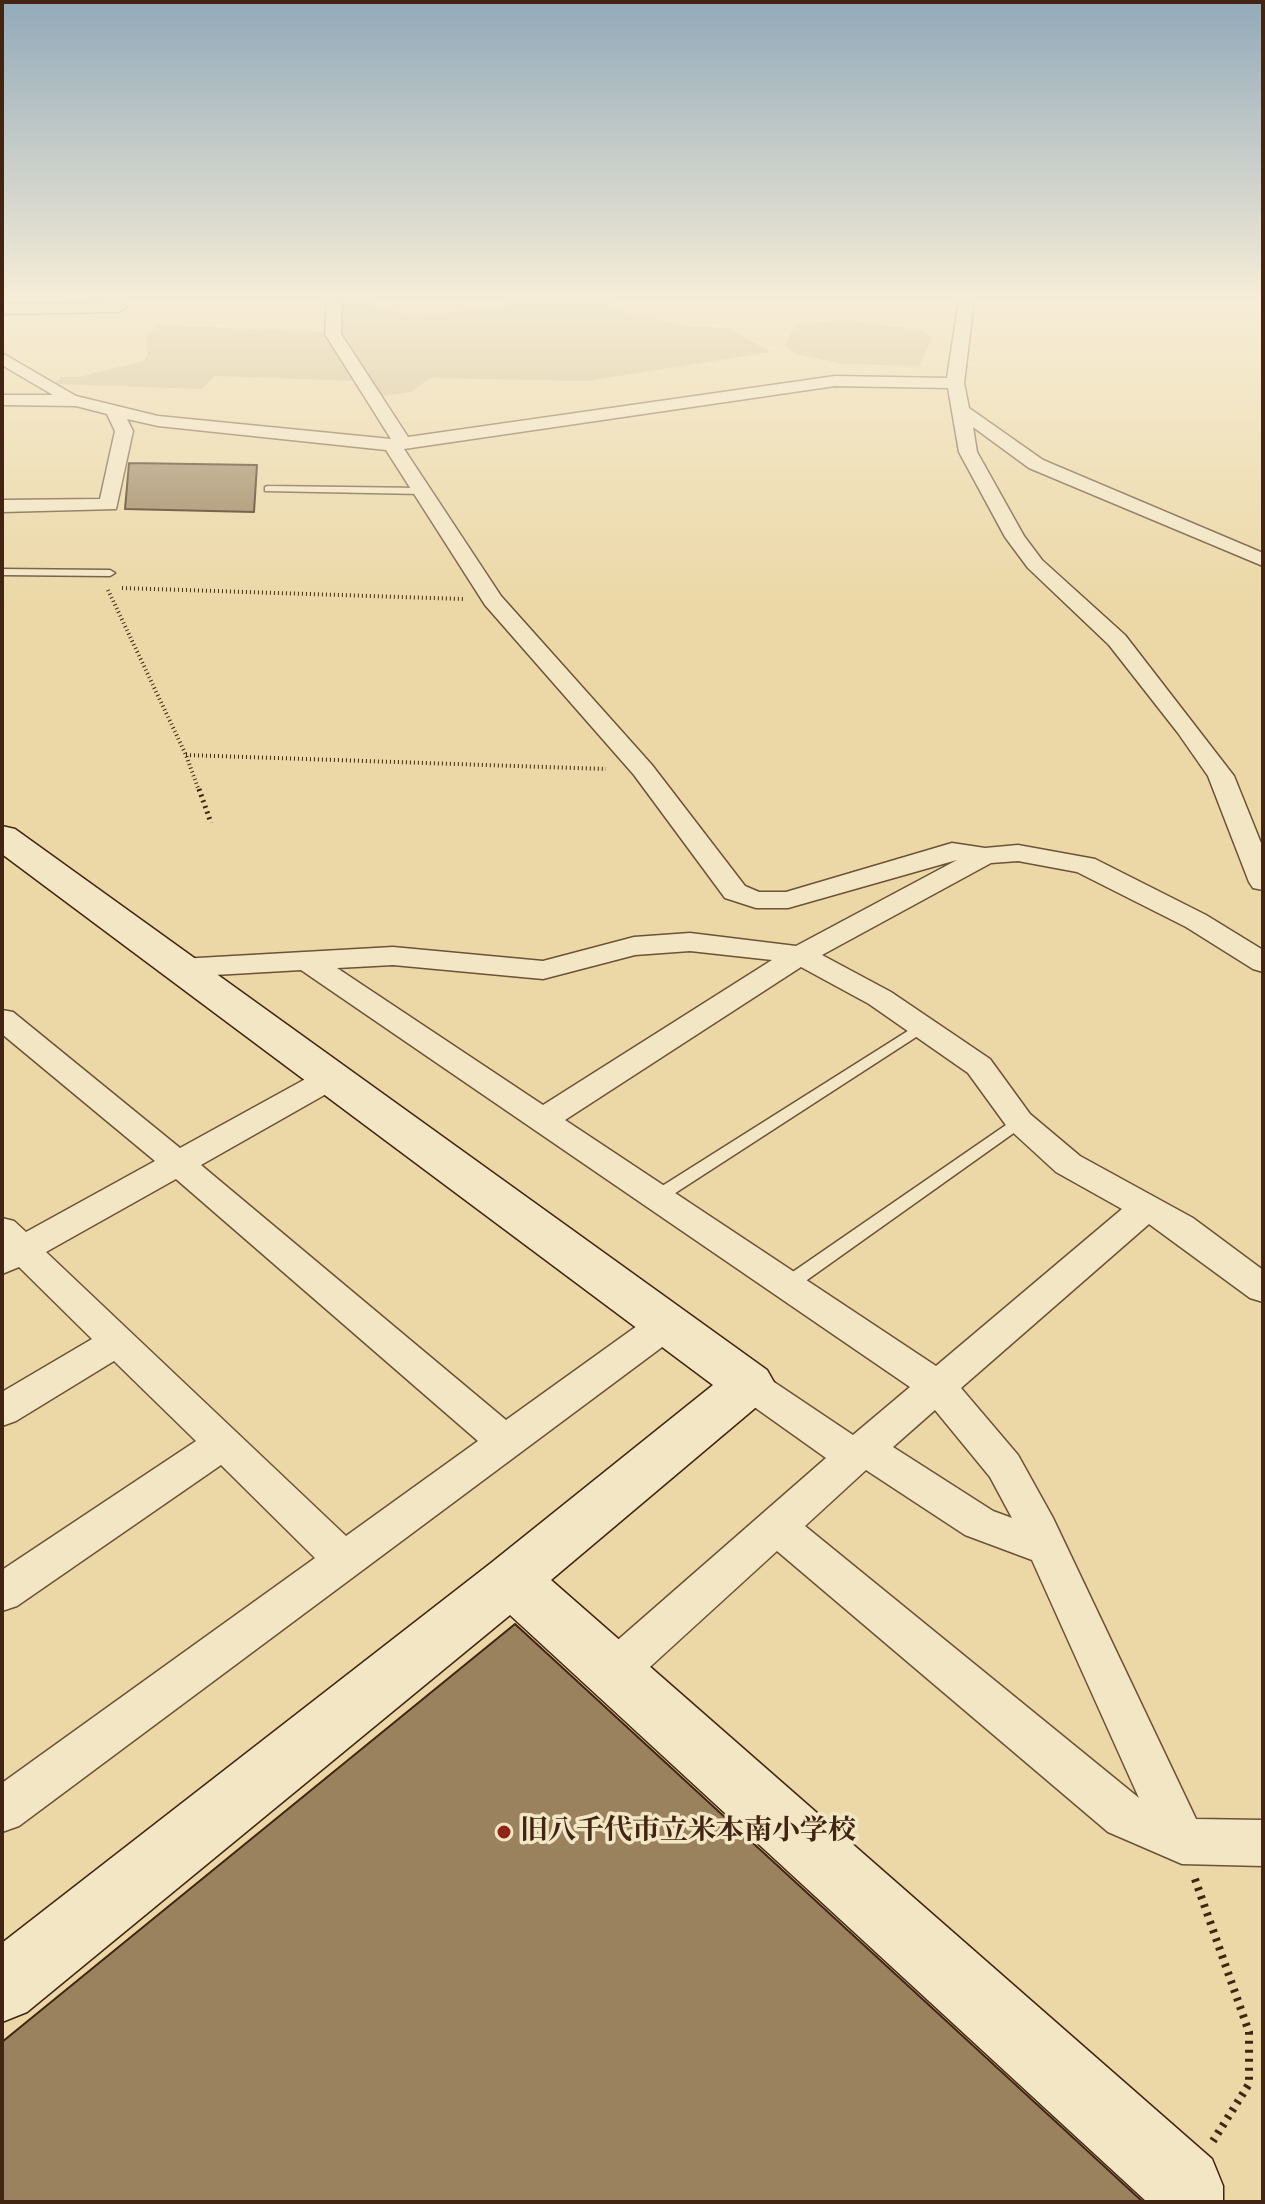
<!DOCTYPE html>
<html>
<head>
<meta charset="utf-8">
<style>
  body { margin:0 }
  #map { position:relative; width:1265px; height:2204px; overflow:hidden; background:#ecd8a6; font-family:"Gentium Book Plus",serif }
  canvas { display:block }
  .frame { position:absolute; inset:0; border:4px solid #412512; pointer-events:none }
</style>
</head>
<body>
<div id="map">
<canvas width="1265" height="2204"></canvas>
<div class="frame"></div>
</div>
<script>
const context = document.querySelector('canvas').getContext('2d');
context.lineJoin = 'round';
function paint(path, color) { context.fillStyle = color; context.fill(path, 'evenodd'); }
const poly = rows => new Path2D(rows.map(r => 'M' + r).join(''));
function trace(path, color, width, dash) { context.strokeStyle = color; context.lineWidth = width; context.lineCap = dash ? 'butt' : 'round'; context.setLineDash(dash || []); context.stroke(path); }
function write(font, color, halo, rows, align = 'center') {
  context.font = font + ' "Gentium Book Plus","Noto Serif JP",serif'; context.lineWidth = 7; context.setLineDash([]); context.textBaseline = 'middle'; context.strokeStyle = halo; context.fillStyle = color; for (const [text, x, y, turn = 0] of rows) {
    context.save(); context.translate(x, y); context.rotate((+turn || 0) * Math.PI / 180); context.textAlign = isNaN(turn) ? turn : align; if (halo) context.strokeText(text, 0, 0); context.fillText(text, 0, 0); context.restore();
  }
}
paint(poly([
  [329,300,358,300,413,316,502,306,518,300,600,300,633,314,686,326,728,328,771,352,587,381,430,378,411,392,382,396,362,393,356,381,215,376,202,389,54,384,61,377,79,377,143,361,148,356,146,335,159,325,328,332],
  [847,320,922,330,932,338,919,366,842,364,795,354,785,345,795,325]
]), '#cfba8d');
const building = poly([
  [129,463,257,465,254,512,125,509,129,463],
  [515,1624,1143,2202,2,2202,2,2042,515,1624]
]);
paint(building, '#9a825f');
trace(building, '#412512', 2);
const lane = poly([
  [268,486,422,488,427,491,422,494,265,491,265,487,268,486],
  [2,569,110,570,115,573,110,576,2,575,2,569],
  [922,1022,927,1024,930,1027,927,1030,663,1201,651,1201,649,1197,651,1193,922,1022],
  [1019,1116,1027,1121,1025,1125,793,1290,781,1290,778,1285,781,1280,1019,1116]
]);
const street = poly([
  [109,300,123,300,127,307,119,312,2,314,2,304,109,303,109,300],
  [327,300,342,300,341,334,408,437,835,376,947,378,959,300,974,300,964,383,969,408,1043,460,1263,553,1263,566,1029,468,973,427,977,452,1024,536,1042,560,1125,635,1234,776,1263,848,1263,890,1253,888,1249,882,1208,776,1178,733,1109,645,1028,568,1005,537,959,452,948,388,835,386,404,449,501,596,652,765,745,886,759,892,786,892,952,843,985,848,1018,845,1095,859,1206,915,1263,950,1263,972,1253,969,1186,927,1077,872,1018,861,991,863,822,955,891,992,990,1059,1030,1114,1080,1156,1193,1218,1263,1270,1263,1302,1250,1298,1149,1224,961,1388,1018,1455,1053,1518,1196,1819,1263,1820,1263,1866,1182,1864,1108,1832,777,1551,628,1687,612,1692,596,1687,590,1673,596,1659,826,1458,736,1394,730,1384,736,1374,749,1370,762,1374,853,1435,910,1387,301,970,180,977,170,974,165,968,170,962,180,959,393,947,543,961,634,937,690,933,796,946,957,860,788,908,756,908,725,898,634,775,485,605,386,450,158,426,127,419,133,431,116,509,2,512,2,500,100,499,115,431,107,414,76,406,2,405,2,395,53,395,2,365,2,353,76,396,158,416,391,439,325,334,327,300],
  [690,951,772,960,543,1105,337,968,393,965,543,979,635,955,690,951],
  [801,967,869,1004,968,1073,1008,1128,1056,1172,1122,1209,936,1366,565,1120,801,967],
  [935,1410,990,1477,1012,1518,993,1511,893,1447,935,1410],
  [866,1470,965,1535,1032,1560,1139,1798,805,1526,866,1470],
  [2,1010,13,1012,180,1148,320,1071,331,1068,342,1071,347,1078,342,1085,201,1165,506,1420,655,1313,668,1310,681,1313,686,1323,681,1333,19,1826,2,1832,2,1783,315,1558,221,1465,17,1606,2,1611,2,1570,196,1441,114,1361,16,1421,2,1426,2,1392,92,1339,19,1267,2,1274,2,1218,14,1221,26,1232,155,1161,2,1034,2,1010],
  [176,1179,478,1441,346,1536,46,1252,176,1179]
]);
const secondary = poly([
  [2,826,15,829,767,1370,775,1384,767,1398,551,1580,1212,2159,1223,2186,1223,2202,1147,2202,510,1615,27,2012,2,2022,2,1943,491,1563,713,1385,2,854,2,826]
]);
trace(lane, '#6c5237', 3);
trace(street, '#6c5237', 3);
trace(secondary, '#412512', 3);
trace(poly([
  [122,588,464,599],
  [108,590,186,755,199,791],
  [186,755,606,769]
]), '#412512', 4, [1, 3]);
trace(poly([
  [199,789,211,823]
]), '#412512', 5, [2, 4]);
trace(poly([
  [1195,1879,1249,2032,1249,2084,1213,2141]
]), '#412512', 8, [3, 6]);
paint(lane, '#f3e6c5');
paint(street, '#f3e6c5');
paint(secondary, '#f3e6c5');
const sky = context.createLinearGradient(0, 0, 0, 608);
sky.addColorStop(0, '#92aaba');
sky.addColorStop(0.49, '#f6edd7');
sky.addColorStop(1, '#f6edd700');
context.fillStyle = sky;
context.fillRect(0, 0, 1265, 608);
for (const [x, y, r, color] of [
  [504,1832,8,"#8f2418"]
]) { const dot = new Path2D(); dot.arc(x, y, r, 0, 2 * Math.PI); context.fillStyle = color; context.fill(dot); trace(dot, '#f3e6c5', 3); }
write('bold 28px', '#412512', '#f3e6c5', [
  ["旧八千代市立米本南小学校",520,1832]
], 'left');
</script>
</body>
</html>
